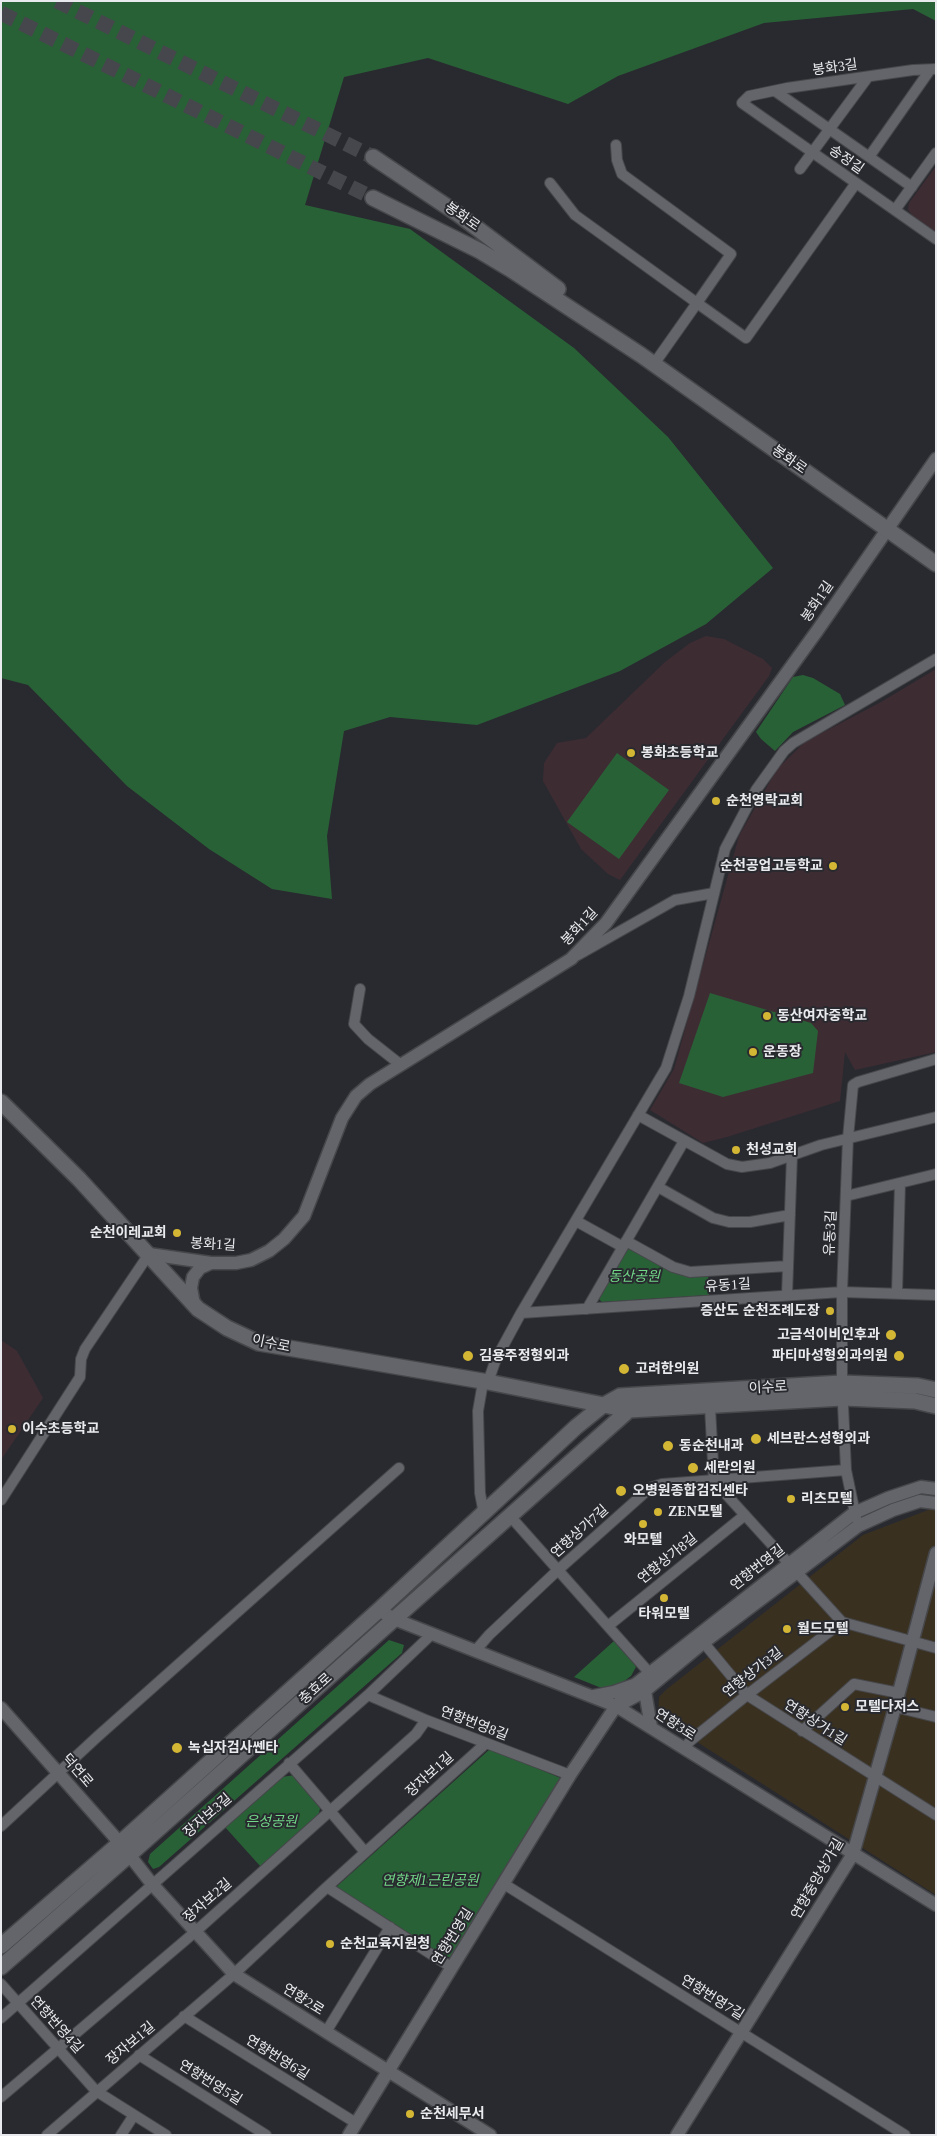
<!DOCTYPE html>
<html>
<head>
<meta charset="utf-8">
<style>
  body { margin:0 }
  #map { position:relative; width:937px; height:2136px; overflow:hidden; background:#292a2f; font-family:"Times New Roman",serif }
  canvas { display:block }
  .frame { position:absolute; inset:0; border:2px solid #e9eaed; pointer-events:none }
</style>
</head>
<body>
<div id="map">
<canvas width="937" height="2136"></canvas>
<div class="frame"></div>
</div>
<script>
const context = document.querySelector('canvas').getContext('2d');
context.lineJoin = 'round';
function paint(path, color) { context.fillStyle = color; context.fill(path, 'evenodd'); }
const poly = rows => new Path2D(rows.map(r => 'M' + r).join(''));
function trace(path, color, width, dash) { context.strokeStyle = color; context.lineWidth = width; context.lineCap = dash ? 'butt' : 'round'; context.setLineDash(dash || []); context.stroke(path); }
function write(font, color, halo, rows, align = 'center') {
  context.font = font + ' "Times New Roman","Noto Sans KR",serif'; context.lineWidth = 4; context.setLineDash([]); context.textBaseline = 'middle'; context.strokeStyle = halo; context.fillStyle = color; for (const [text, x, y, turn = 0] of rows) {
    context.save(); context.translate(x, y); context.rotate((+turn || 0) * Math.PI / 180); context.textAlign = isNaN(turn) ? turn : align; if (halo) context.strokeText(text, 0, 0); context.fillText(text, 0, 0); context.restore();
  }
}
paint(poly([
  [936,1507,936,1895,658,1717,659,1697,667,1689,863,1535]
]), '#3a3020');
paint(poly([
  [936,166,936,232,912,215,908,210,909,203],
  [706,636,724,639,763,659,772,668,769,676,620,880,608,874,581,849,543,781,544,763,557,743,586,738,665,662,690,643],
  [936,669,936,1052,855,1070,845,1052,840,1101,727,1137,703,1143,650,1110,674,1069,739,836,777,769,805,742,881,702],
  [1,1340,17,1351,43,1398,1,1460]
]), '#3e2c33');
paint(poly([
  [1,1,936,1,936,21,913,9,764,23,618,76,568,104,428,58,344,77,305,205,410,229,574,348,668,437,773,568,706,624,620,671,477,725,390,717,344,731,327,836,332,899,272,889,209,849,127,786,28,685,1,678],
  [803,675,813,678,840,694,845,705,793,732,775,751,761,739,756,732,793,677],
  [617,753,669,790,619,859,567,822],
  [710,993,811,1023,818,1031,813,1073,723,1097,679,1083],
  [625,1247,675,1270,708,1273,709,1295,602,1302,597,1297],
  [389,1640,404,1645,402,1653,159,1867,153,1869,148,1862,150,1854],
  [614,1641,632,1659,636,1667,631,1676,619,1685,609,1688,599,1687,574,1677],
  [490,1749,563,1779,452,1957,443,1957,335,1888],
  [295,1775,321,1805,318,1816,261,1867,225,1827,282,1777]
]), '#296137');
trace(poly([
  [57,1,373,157],
  [1,13,373,198]
]), '#46474c', 15, [15, 8]);
const minor = poly([
  [936,69,913,70,787,88,749,96,742,103,936,239],
  [775,91,912,187],
  [869,157,930,70],
  [800,169,868,77],
  [550,183,575,215,697,303,731,254,622,174,617,160,616,145],
  [895,210,936,153],
  [654,364,697,303,746,338,856,183],
  [578,955,675,900,714,893],
  [360,989,354,1024,368,1039,401,1065],
  [638,1115,727,1164,742,1167,770,1163,821,1145,936,1117],
  [658,1187,713,1218,729,1222,750,1222,790,1215],
  [846,1196,936,1174],
  [576,1221,623,1247],
  [626,1241,673,1267,690,1272,788,1266],
  [897,1293,900,1183],
  [787,1295,792,1155],
  [587,1309,684,1141],
  [521,1313,842,1292,936,1295],
  [483,1382,478,1411,480,1493,484,1514],
  [488,1382,496,1359,521,1313,666,1068,689,996,725,849,756,790,784,751,793,743,936,659],
  [710,1407,714,1481,842,1622,936,1648],
  [846,1470,842,1383,842,1292,848,1138,853,1085,858,1082,936,1059],
  [1,1500,80,1377,81,1359,85,1349,149,1254],
  [510,1516,654,1678],
  [608,1626,745,1515],
  [699,1637,747,1695,936,1815],
  [476,1650,489,1635,558,1570,650,1488,662,1484,846,1470,856,1518],
  [368,1695,426,1720,570,1775],
  [895,1707,936,1717],
  [802,1731,854,1684,899,1693],
  [684,1749,690,1741,747,1695,842,1622],
  [289,1763,365,1852],
  [1,1826,97,1737,399,1468],
  [504,1884,905,2135],
  [327,1887,485,1744],
  [1,1984,96,2091,166,2135],
  [184,2016,356,2123],
  [1,2018,368,1695,432,1634],
  [326,2032,390,1927],
  [139,2055,266,2135],
  [1,2097,195,1932,416,1734,426,1720],
  [47,2135,234,1974,327,1887,451,1967],
  [121,2135,134,2115]
]);
const tertiary = poly([
  [149,1254,211,1263,236,1263,251,1260,269,1251,284,1239,304,1216,342,1118,356,1096,370,1084,571,959,606,923,817,631,936,459],
  [194,1304,191,1288,193,1277,200,1268,211,1263],
  [379,1610,394,1619,616,1706,936,1905],
  [645,1691,651,1727],
  [594,1696,614,1692,634,1685],
  [623,1703,645,1691,703,1643,858,1526,893,1510,920,1501,936,1503],
  [1,1708,120,1843,152,1884,234,1974,490,2135],
  [349,2135,570,1775,616,1706,636,1684,854,1513,888,1498,921,1487,936,1489],
  [677,2135,853,1854,895,1707,936,1553]
]);
const secondary = poly([
  [373,157,458,214,558,289],
  [373,198,480,251,510,269,641,355,936,564],
  [1,1102,79,1179,198,1309,227,1328,259,1343,488,1382,629,1410,843,1398,915,1401,936,1406],
  [1,1946,120,1843,379,1610,576,1427,602,1406,620,1396,842,1383,918,1386,936,1390],
  [1,1967,129,1855,629,1410]
]);
trace(minor, '#46474a', 12);
trace(tertiary, '#46474a', 15);
trace(secondary, '#46474a', 18);
trace(minor, '#64656b', 10);
trace(tertiary, '#64656b', 12);
trace(secondary, '#64656b', 15);
for (const [x, y, r, color] of [
  [631,753,5,"#d4b635"],
  [716,801,5,"#d4b635"],
  [833,866,5,"#d4b635"],
  [767,1016,5,"#d4b635"],
  [753,1052,5,"#d4b635"],
  [736,1150,5,"#d4b635"],
  [177,1233,5,"#d4b635"],
  [830,1311,5,"#d4b635"],
  [891,1335,6,"#d4b635"],
  [468,1356,6,"#d4b635"],
  [899,1356,6,"#d4b635"],
  [624,1369,6,"#d4b635"],
  [12,1429,5,"#d4b635"],
  [756,1439,6,"#d4b635"],
  [668,1446,6,"#d4b635"],
  [693,1468,6,"#d4b635"],
  [621,1491,6,"#d4b635"],
  [791,1499,5,"#d4b635"],
  [658,1512,5,"#d4b635"],
  [643,1524,5,"#d4b635"],
  [664,1598,5,"#d4b635"],
  [787,1629,5,"#d4b635"],
  [845,1707,5,"#d4b635"],
  [177,1748,6,"#d4b635"],
  [330,1944,5,"#d4b635"],
  [410,2114,5,"#d4b635"]
]) { const dot = new Path2D(); dot.arc(x, y, r, 0, 2 * Math.PI); context.fillStyle = color; context.fill(dot); trace(dot, '#292a2f', 2); }
write('14px', '#e9eaed', '#292a2f', [
  ["봉화3길",835,68,-8],
  ["송정길",846,160,35],
  ["봉화로",462,217,35],
  ["봉화로",789,460,35],
  ["봉화1길",818,602,-56],
  ["봉화1길",580,927,-47],
  ["유동3길",831,1233,-87],
  ["봉화1길",213,1245,3],
  ["유동1길",728,1286,-4],
  ["이수로",271,1344,12],
  ["이수로",768,1388,-3],
  ["연향상가7길",580,1532,-42],
  ["연향상가8길",668,1559,-39],
  ["연향번영길",758,1568,-38],
  ["연향상가3길",753,1673,-38],
  ["충효로",316,1689,-42],
  ["연향상가1길",815,1723,33],
  ["연향번영8길",474,1724,21],
  ["연향3로",675,1725,33],
  ["덕연로",77,1771,49],
  ["장자보1길",430,1775,-42],
  ["장자보3길",208,1816,-41],
  ["연향중앙상가길",818,1879,-60],
  ["장자보2길",208,1901,-41],
  ["연향번영길",453,1937,-58],
  ["연향번영7길",712,1998,32],
  ["연향2로",303,2000,32],
  ["연향번영4길",56,2025,48],
  ["장자보1길",131,2044,-40],
  ["연향번영6길",277,2058,32],
  ["연향번영5길",210,2083,32]
]);
write('bold 14px', '#e9eaed', '#292a2f', [
  ["봉화초등학교",641,753],
  ["순천영락교회",726,801],
  ["순천공업고등학교",823,866,"right"],
  ["동산여자중학교",777,1016],
  ["운동장",763,1052],
  ["천성교회",746,1150],
  ["순천이레교회",167,1233,"right"],
  ["증산도 순천조례도장",820,1311,"right"],
  ["고금석이비인후과",880,1335,"right"],
  ["김용주정형외과",479,1356],
  ["파티마성형외과의원",888,1356,"right"],
  ["고려한의원",635,1369],
  ["이수초등학교",22,1429],
  ["세브란스성형외과",767,1439],
  ["동순천내과",679,1446],
  ["세란의원",704,1468],
  ["오병원종합검진센타",632,1491],
  ["리츠모텔",801,1499],
  ["ZEN모텔",668,1512],
  ["와모텔",643,1540,"center"],
  ["타워모텔",664,1614,"center"],
  ["월드모텔",797,1629],
  ["모텔다저스",855,1707],
  ["녹십자검사쎈타",188,1748],
  ["순천교육지원청",340,1944],
  ["순천세무서",420,2114]
], 'left');
write('italic 14px', '#71d888', '#292a2f', [
  ["동산공원",634,1277],
  ["은성공원",271,1822],
  ["연향제1근린공원",430,1881]
]);
</script>
</body>
</html>
